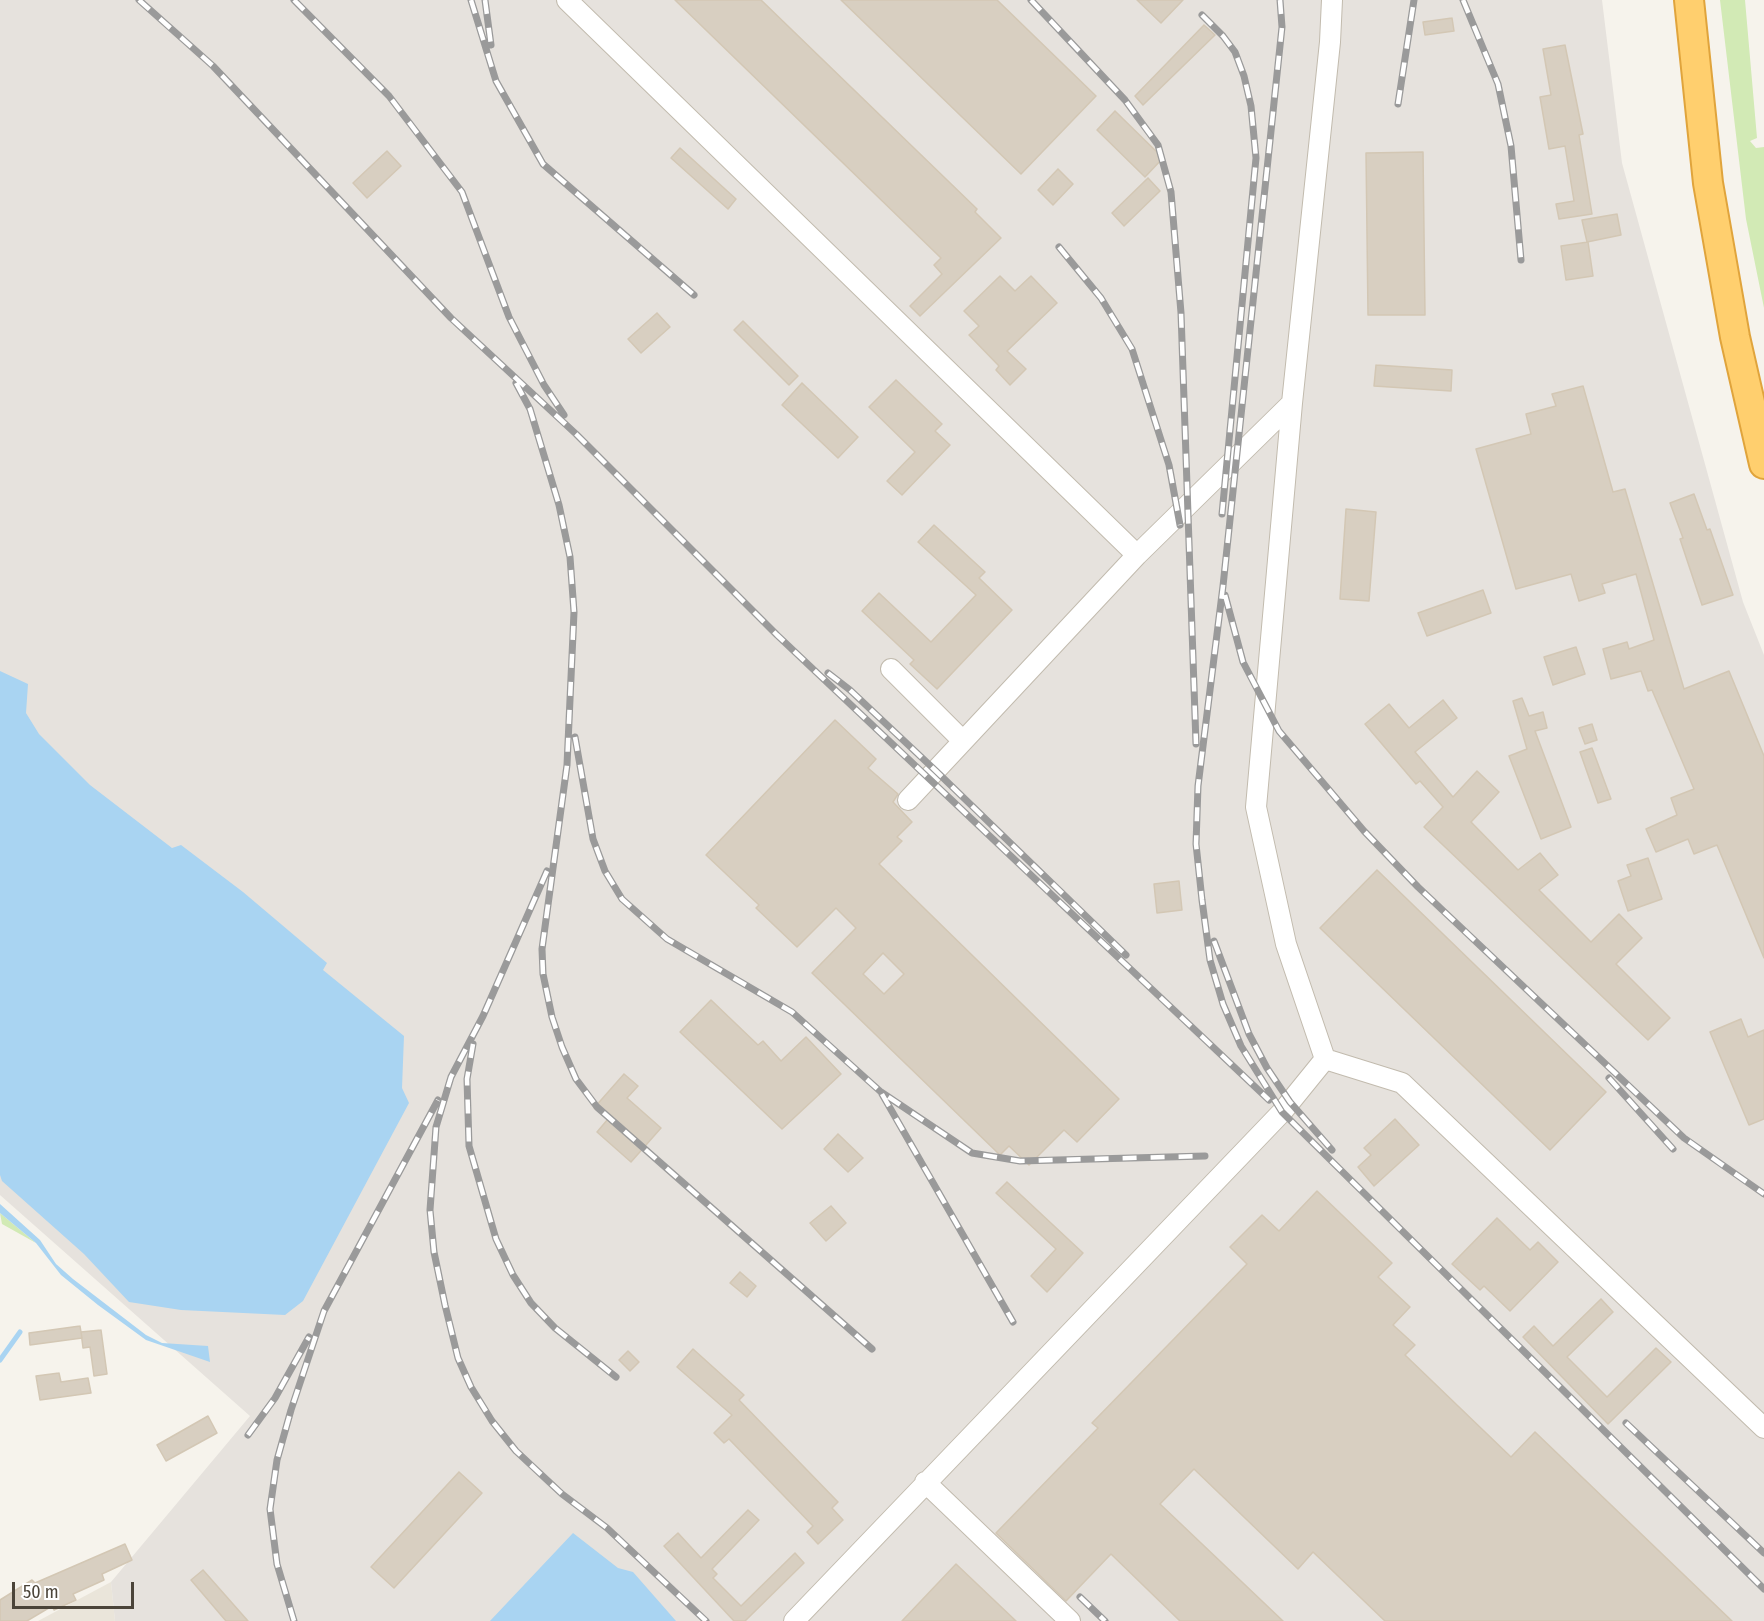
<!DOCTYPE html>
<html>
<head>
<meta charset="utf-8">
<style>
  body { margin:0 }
  #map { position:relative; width:1764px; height:1621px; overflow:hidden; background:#f6f3ec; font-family:"Fira Sans Condensed",sans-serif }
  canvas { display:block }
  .scale { position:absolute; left:12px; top:1582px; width:122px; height:27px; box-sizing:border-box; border:3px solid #4b4439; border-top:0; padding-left:8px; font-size:18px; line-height:21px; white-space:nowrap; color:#4b4439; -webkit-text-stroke:4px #fff; paint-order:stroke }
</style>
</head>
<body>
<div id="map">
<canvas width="1764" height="1621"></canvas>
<div class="scale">50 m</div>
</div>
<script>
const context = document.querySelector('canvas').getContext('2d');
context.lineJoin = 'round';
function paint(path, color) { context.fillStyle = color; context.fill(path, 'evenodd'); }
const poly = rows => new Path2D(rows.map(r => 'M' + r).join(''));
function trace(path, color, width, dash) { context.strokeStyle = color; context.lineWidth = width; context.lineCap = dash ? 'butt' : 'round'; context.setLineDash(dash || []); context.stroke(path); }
paint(poly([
  [111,1582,115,1621,38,1621]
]), '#eae5da');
paint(poly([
  [0,0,1602,0,1622,163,1743,602,1764,655,1764,1621,115,1621,111,1582,250,1416,0,1195]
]), '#e6e2dd');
paint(poly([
  [1720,0,1745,0,1757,138,1750,141,1756,148,1764,147,1764,308,1746,219],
  [0,1213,36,1243,2,1224]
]), '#d2eab5');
paint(poly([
  [0,671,28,684,26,713,39,734,90,785,172,848,181,845,243,892,327,963,323,970,404,1036,402,1088,409,1103,303,1301,285,1315,181,1310,129,1302,84,1254,2,1181,0,1175],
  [0,1204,40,1240,56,1264,73,1279,146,1335,162,1343,208,1346,210,1362,146,1340,98,1305,61,1275,36,1243,0,1213],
  [573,1533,618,1568,633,1572,676,1621,490,1621]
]), '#a9d4f2');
trace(poly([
  [0,1360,20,1332]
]), '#a9d4f2', 5);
const building = poly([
  [675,0,761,0,977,209,975,212,1001,238,920,316,910,306,942,274,934,265,941,258,675,0],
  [841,0,997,0,1096,96,1021,174,841,0],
  [1137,0,1183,0,1161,23,1137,0],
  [1452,18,1454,31,1425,35,1423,22,1452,18],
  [1204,25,1215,35,1143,105,1135,96,1204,25],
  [1565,45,1583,134,1579,135,1592,214,1559,219,1556,204,1574,201,1565,146,1549,149,1540,97,1551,95,1543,49,1565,45],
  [1115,111,1163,158,1145,177,1097,130,1115,111],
  [680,148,736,199,728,209,671,158,680,148],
  [387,151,401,166,367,198,353,183,387,151],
  [1423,152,1425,315,1368,315,1366,153,1423,152],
  [1058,169,1073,184,1053,205,1038,190,1058,169],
  [1148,178,1160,191,1124,226,1112,213,1148,178],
  [1617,214,1621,235,1587,242,1582,220,1617,214],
  [1588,242,1593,276,1566,280,1561,246,1588,242],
  [1000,276,1015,291,1031,276,1057,303,1007,351,1026,369,1010,385,996,370,999,366,969,335,979,326,964,311,1000,276],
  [657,313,670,327,641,353,628,339,657,313],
  [743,321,798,376,789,385,734,330,743,321],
  [1376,365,1452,370,1451,391,1374,386,1376,365],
  [896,380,942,424,935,431,950,445,902,495,887,481,915,452,869,407,896,380],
  [802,383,858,437,838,458,782,405,802,383],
  [1583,386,1613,492,1625,489,1684,689,1729,671,1764,756,1764,958,1717,845,1694,854,1688,839,1656,852,1646,829,1677,815,1671,798,1694,789,1652,690,1648,691,1641,671,1611,679,1603,649,1627,642,1629,649,1654,640,1636,574,1602,584,1605,593,1579,601,1571,574,1516,589,1476,449,1531,434,1526,414,1556,406,1552,394,1583,386],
  [1694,494,1707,530,1710,529,1733,595,1702,605,1680,539,1683,538,1670,503,1694,494],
  [1346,509,1376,512,1369,601,1340,599,1346,509],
  [934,525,985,572,979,578,1012,610,937,689,910,664,914,660,862,611,879,593,931,642,976,595,918,542,934,525],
  [1483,590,1491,613,1427,636,1418,613,1483,590],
  [1576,647,1585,674,1553,685,1544,657,1576,647],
  [1522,698,1529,716,1543,712,1547,728,1535,731,1571,827,1541,839,1509,756,1527,749,1513,701,1522,698],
  [1443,700,1457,718,1415,752,1453,797,1477,771,1499,792,1471,822,1518,870,1540,853,1558,875,1539,890,1591,942,1619,914,1642,938,1616,964,1670,1018,1648,1040,1424,827,1443,807,1420,781,1416,784,1365,724,1389,704,1409,728,1443,700],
  [835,720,876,759,868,768,898,794,893,802,912,822,897,837,902,841,879,864,1119,1099,1077,1142,1064,1130,1029,1165,1009,1146,1000,1155,812,973,856,928,836,908,797,947,756,908,759,905,706,855,835,720],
  [883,953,904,974,884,994,863,974,883,953],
  [1592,724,1597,740,1585,744,1579,728,1592,724],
  [1592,748,1611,799,1598,803,1580,752,1592,748],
  [1648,858,1662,899,1628,911,1618,881,1631,876,1627,865,1648,858],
  [1377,870,1606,1092,1550,1150,1320,928,1377,870],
  [1179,881,1182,910,1157,913,1154,884,1179,881],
  [711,1000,758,1045,763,1041,781,1061,806,1037,841,1074,782,1129,680,1032,711,1000],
  [1741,1019,1748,1037,1764,1030,1764,1119,1749,1125,1710,1032,1741,1019],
  [624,1074,638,1086,627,1098,661,1128,631,1162,597,1132,608,1119,594,1108,624,1074],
  [1395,1119,1419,1145,1374,1186,1358,1167,1371,1155,1364,1148,1395,1119],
  [838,1134,863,1158,848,1172,824,1149,838,1134],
  [1007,1182,1083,1253,1047,1292,1031,1276,1056,1249,996,1193,1007,1182],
  [1317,1191,1392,1263,1378,1277,1410,1307,1393,1325,1415,1345,1405,1355,1511,1457,1535,1432,1732,1621,1385,1621,1313,1552,1298,1569,1194,1469,1160,1504,1283,1621,1180,1621,1111,1554,1066,1601,996,1533,1098,1428,1092,1423,1247,1264,1230,1247,1262,1215,1279,1231,1317,1191],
  [831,1206,846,1223,826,1241,810,1223,831,1206],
  [1497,1218,1530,1250,1538,1242,1558,1262,1510,1311,1484,1286,1480,1290,1452,1264,1497,1218],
  [740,1272,756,1286,747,1297,730,1283,740,1272],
  [1601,1299,1613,1312,1567,1357,1607,1397,1656,1348,1671,1362,1608,1424,1523,1337,1534,1326,1553,1346,1601,1299],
  [80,1326,82,1338,30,1345,29,1333,80,1326],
  [101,1330,107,1374,94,1376,90,1347,83,1348,81,1332,101,1330],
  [693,1349,744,1395,739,1400,838,1502,832,1508,843,1520,818,1544,807,1532,813,1526,729,1439,724,1443,714,1433,732,1415,677,1367,693,1349],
  [628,1351,639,1362,630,1371,619,1360,628,1351],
  [59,1373,61,1382,88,1378,91,1393,40,1400,36,1376,59,1373],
  [208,1416,217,1433,166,1461,157,1445,208,1416],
  [459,1472,482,1493,394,1588,371,1567,459,1472],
  [748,1510,759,1520,712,1569,717,1574,713,1578,741,1606,795,1553,804,1563,745,1621,734,1621,664,1546,678,1533,701,1558,748,1510],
  [125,1544,132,1560,102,1574,104,1580,73,1594,76,1600,54,1610,52,1606,27,1621,0,1621,0,1600,32,1580,35,1583,125,1544],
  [956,1564,1016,1621,902,1621,956,1564],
  [203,1570,248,1621,226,1621,191,1580,203,1570]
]);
paint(building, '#d8cfc1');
trace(building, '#d3c7b4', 1.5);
const minor = poly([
  [567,0,1137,555,1292,403],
  [891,669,963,741],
  [908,800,1137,555],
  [1325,1059,1402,1083,1764,1428],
  [925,1482,1070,1621],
  [794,1621,1282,1112,1325,1059,1286,944,1256,807,1292,403,1330,42,1332,0]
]);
const highway = poly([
  [1689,0,1708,183,1735,337,1764,464]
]);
trace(minor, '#c2bbae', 22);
trace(highway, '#e0a43c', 32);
trace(minor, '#fff', 20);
trace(highway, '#ffcf6e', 28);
const rail = poly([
  [139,0,213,66,451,318,576,434,777,635,1269,1100],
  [294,0,389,96,462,192,509,317,544,385,564,415],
  [471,0,496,81,543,164,694,295],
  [485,0,491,45],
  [1031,0,1125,100,1158,145,1171,192,1181,313,1196,744],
  [1280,0,1282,27,1223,586,1198,786,1196,844,1202,900,1210,960,1223,1004,1241,1046,1282,1112,1764,1589],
  [1463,0,1498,84,1511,146,1521,260],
  [1202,15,1223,36,1235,52,1244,76,1251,106,1256,158,1222,514],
  [1398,104,1414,0],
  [1059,247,1101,298,1132,349,1169,465,1180,525],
  [516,383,530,409,559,505,570,557,574,612,567,765,542,949,543,974,552,1017,562,1047,576,1079,597,1107,872,1349],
  [1225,595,1243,662,1279,731,1364,831,1418,887,1684,1138,1764,1194],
  [828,673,850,690,936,771,1126,955],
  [575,737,593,839,605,871,622,899,667,939,792,1012,881,1092,972,1153,1020,1161,1205,1156],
  [547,871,483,1016,451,1077,436,1127,430,1210,434,1252,445,1305,458,1358,471,1387,492,1421,516,1451,562,1494,607,1528,706,1621],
  [1214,941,1249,1034,1267,1068,1290,1102,1332,1150],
  [473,1044,467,1079,469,1146,496,1239,513,1275,531,1303,555,1328,616,1377],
  [1609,1078,1673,1149],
  [882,1094,1013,1322],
  [1626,1423,1764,1553],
  [248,1435,275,1398,309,1337],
  [1080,1597,1105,1621],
  [294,1621,277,1564,270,1509,277,1460,291,1410,324,1311,438,1100]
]);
trace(rail, '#9a9a9a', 7);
trace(rail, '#fff', 4.5, [14]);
</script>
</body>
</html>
